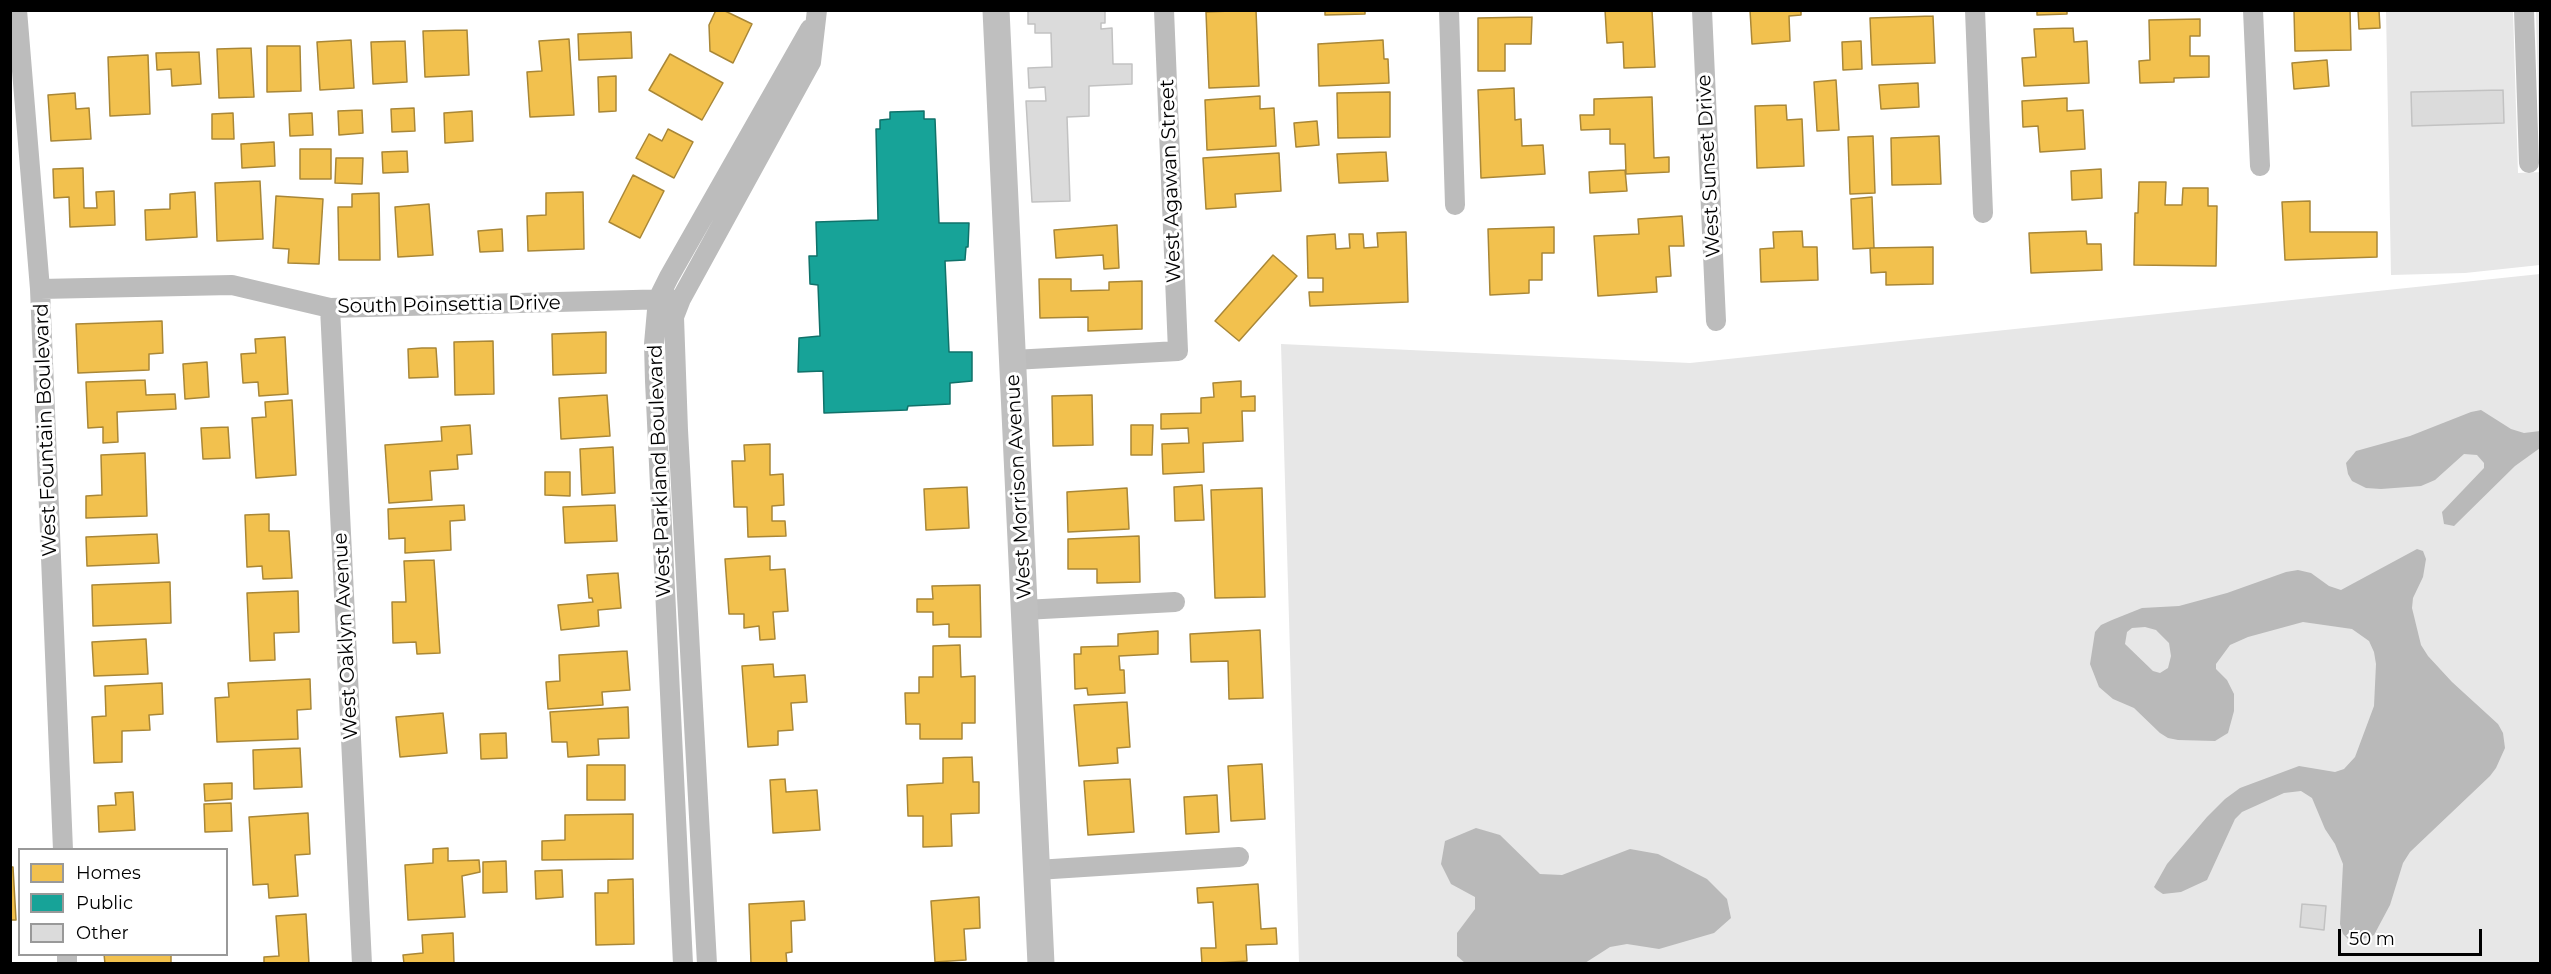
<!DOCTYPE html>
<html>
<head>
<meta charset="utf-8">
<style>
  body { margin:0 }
  #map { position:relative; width:2551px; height:974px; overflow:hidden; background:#fff; font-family:Montserrat,sans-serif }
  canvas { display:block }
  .frame { position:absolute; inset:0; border:12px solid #000; pointer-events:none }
  .legend { position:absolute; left:18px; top:848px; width:210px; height:108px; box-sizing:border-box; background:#fff; border:2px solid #999; margin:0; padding:8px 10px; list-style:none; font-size:18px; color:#000 }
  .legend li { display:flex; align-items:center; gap:12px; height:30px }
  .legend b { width:30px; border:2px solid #999 }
  .scale { position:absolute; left:2338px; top:929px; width:144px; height:27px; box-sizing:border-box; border:3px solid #000; border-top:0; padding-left:8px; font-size:18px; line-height:21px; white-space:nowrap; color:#000; -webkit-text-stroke:4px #fff; paint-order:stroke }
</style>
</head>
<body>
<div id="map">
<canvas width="2551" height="974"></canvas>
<div class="frame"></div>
<ul class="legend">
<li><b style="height:16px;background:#f2c14e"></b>Homes</li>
<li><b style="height:16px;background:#17a398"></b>Public</li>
<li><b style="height:16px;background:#dbdbdb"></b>Other</li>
</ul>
<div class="scale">50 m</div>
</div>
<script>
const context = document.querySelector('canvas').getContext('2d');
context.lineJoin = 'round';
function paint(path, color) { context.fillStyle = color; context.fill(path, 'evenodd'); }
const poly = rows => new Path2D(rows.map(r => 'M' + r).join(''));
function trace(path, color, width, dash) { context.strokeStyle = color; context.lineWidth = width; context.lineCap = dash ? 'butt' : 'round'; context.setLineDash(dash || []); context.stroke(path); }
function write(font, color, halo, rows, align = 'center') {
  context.font = font + ' Montserrat,sans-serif'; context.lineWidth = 6; context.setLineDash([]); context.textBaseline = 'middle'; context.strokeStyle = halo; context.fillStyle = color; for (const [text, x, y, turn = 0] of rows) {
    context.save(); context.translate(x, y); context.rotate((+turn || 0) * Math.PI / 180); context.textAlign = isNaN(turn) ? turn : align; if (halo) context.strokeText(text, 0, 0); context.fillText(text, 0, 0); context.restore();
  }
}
paint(poly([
  [2386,11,2513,11,2518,173,2540,172,2536,11,2540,11,2540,265,2465,273,2391,275],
  [2540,274,2540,963,1299,963,1281,344,1690,363]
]), '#e7e7e7');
paint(poly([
  [2481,410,2511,429,2524,433,2540,431,2540,448,2515,466,2454,526,2444,524,2442,512,2484,468,2484,463,2477,455,2464,454,2435,480,2421,486,2381,489,2366,488,2352,481,2348,474,2346,463,2356,451,2410,436,2471,412],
  [2417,549,2423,551,2426,559,2423,577,2413,598,2412,608,2421,645,2428,656,2452,682,2498,724,2503,733,2505,748,2496,768,2490,776,2410,852,2403,863,2390,905,2374,935,2358,941,2349,940,2343,934,2340,924,2343,864,2335,844,2325,829,2312,798,2301,791,2284,793,2242,812,2235,819,2207,880,2181,892,2163,894,2157,890,2154,887,2167,864,2207,817,2225,799,2240,788,2299,766,2335,772,2344,769,2355,757,2374,706,2376,664,2374,652,2369,641,2352,629,2303,622,2248,637,2230,645,2216,664,2216,669,2227,680,2234,694,2234,711,2228,733,2215,741,2178,740,2168,738,2160,733,2134,708,2113,699,2099,687,2090,664,2095,632,2101,625,2112,620,2142,608,2179,606,2227,593,2286,572,2298,570,2311,573,2329,586,2341,590],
  [2145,627,2156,630,2169,643,2171,656,2168,668,2160,673,2153,671,2125,644,2127,632,2132,628],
  [1476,828,1500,835,1540,874,1562,875,1630,849,1658,854,1707,879,1727,899,1731,918,1714,933,1659,949,1627,944,1610,947,1585,963,1465,963,1457,956,1457,933,1475,909,1475,897,1451,884,1441,864,1445,841]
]), '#b9b9b9');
const homes = poly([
  [716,10,723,10,752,24,733,63,710,51,709,25,716,10],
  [1256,10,1259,86,1209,88,1206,12,1256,10],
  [1325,10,1365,10,1365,14,1325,15,1325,10],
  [1605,10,1652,10,1655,67,1624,68,1623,42,1607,43,1605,10],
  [1750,10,1801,10,1801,15,1789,16,1790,41,1752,44,1750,10],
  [2037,10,2067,10,2067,14,2037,15,2037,10],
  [2294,10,2350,10,2351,50,2295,51,2294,10],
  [2358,10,2379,10,2380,28,2359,29,2358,10],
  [1933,16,1935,63,1872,65,1870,18,1933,16],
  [1532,17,1531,44,1505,44,1505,71,1478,71,1478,18,1532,17],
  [2200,19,2200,36,2190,36,2190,56,2209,56,2209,77,2174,78,2174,82,2140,83,2139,61,2150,60,2149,20,2200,19],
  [2073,28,2074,42,2087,41,2089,83,2024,86,2022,58,2036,57,2034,29,2073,28],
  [467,30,469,75,425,77,423,31,467,30],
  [631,32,632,58,579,60,578,34,631,32],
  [569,39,574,115,530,117,527,72,542,71,539,41,569,39],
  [351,40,354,88,320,90,317,42,351,40],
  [1383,40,1384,59,1388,59,1389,83,1319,86,1318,44,1383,40],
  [405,41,407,82,373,84,371,42,405,41],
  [1861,41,1862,69,1843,70,1842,42,1861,41],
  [267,46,300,46,301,91,267,92,267,46],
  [251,48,254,97,219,98,217,49,251,48],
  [199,52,201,84,172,86,171,69,157,70,156,53,199,52],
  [670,54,723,83,702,120,649,90,670,54],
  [148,55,150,114,110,116,108,57,148,55],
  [2327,60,2329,86,2294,89,2292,63,2327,60],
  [616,76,616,111,599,112,598,77,616,76],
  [1836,80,1839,130,1817,131,1814,82,1836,80],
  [1918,83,1919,107,1881,109,1879,85,1918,83],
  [1514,88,1515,120,1521,119,1522,146,1543,145,1545,174,1481,178,1478,90,1514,88],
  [1390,92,1390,137,1338,138,1337,93,1390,92],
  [75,93,76,109,89,108,91,139,51,141,48,95,75,93],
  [1260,96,1260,109,1274,108,1276,146,1207,150,1205,100,1260,96],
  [1652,97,1654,158,1669,157,1669,172,1626,174,1625,144,1610,144,1610,129,1581,130,1580,115,1594,115,1594,99,1652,97],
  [2067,98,2067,111,2083,110,2085,149,2040,152,2038,126,2023,127,2022,101,2067,98],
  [1786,105,1787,120,1802,119,1804,166,1757,168,1755,106,1786,105],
  [414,108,415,131,392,132,391,109,414,108],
  [362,110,363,133,339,135,338,111,362,110],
  [472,111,473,141,445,143,444,113,472,111],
  [233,113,234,139,212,139,212,114,233,113],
  [312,113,313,135,290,136,289,114,312,113],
  [1317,121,1319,145,1296,147,1294,123,1317,121],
  [668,129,693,142,674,178,636,158,649,134,662,141,668,129],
  [1873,136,1875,193,1850,194,1848,137,1873,136],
  [1939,136,1941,184,1892,185,1891,138,1939,136],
  [274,142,275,166,242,168,241,144,274,142],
  [300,149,331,149,331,179,300,179,300,149],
  [407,151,408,172,383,173,382,152,407,151],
  [1386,152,1388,181,1339,183,1337,154,1386,152],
  [1279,153,1281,191,1235,194,1236,207,1206,209,1203,158,1279,153],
  [336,158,363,158,362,184,335,183,336,158],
  [83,168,84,208,97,208,96,192,114,191,115,225,70,227,69,197,54,198,53,169,83,168],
  [2101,169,2102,198,2072,200,2071,171,2101,169],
  [1625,170,1627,191,1590,193,1589,172,1625,170],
  [633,175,664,191,640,238,609,222,633,175],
  [260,181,263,239,217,241,215,183,260,181],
  [2139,182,2166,182,2165,205,2182,205,2183,188,2208,188,2208,206,2217,206,2216,266,2134,265,2135,213,2138,213,2139,182],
  [195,192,197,237,146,240,145,210,170,209,170,194,195,192],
  [583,192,584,249,528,251,527,216,546,215,546,193,583,192],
  [379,193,380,260,339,260,338,207,352,207,352,194,379,193],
  [276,196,323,199,319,264,288,263,289,249,273,248,276,196],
  [1872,197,1874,248,1853,249,1851,199,1872,197],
  [2310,201,2310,232,2377,232,2377,257,2285,260,2282,202,2310,201],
  [429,204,433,255,398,257,395,207,429,204],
  [1682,216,1684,246,1669,246,1671,276,1656,277,1657,292,1598,296,1594,236,1639,234,1638,219,1682,216],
  [1117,225,1119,268,1104,269,1103,255,1056,258,1054,230,1117,225],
  [1554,227,1554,253,1542,253,1542,280,1529,280,1529,293,1490,295,1488,229,1554,227],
  [502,229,503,251,480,252,478,231,502,229],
  [1802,231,1803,247,1817,247,1818,280,1761,282,1760,249,1774,248,1773,232,1802,231],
  [2086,231,2087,244,2101,244,2102,270,2031,273,2029,233,2086,231],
  [1406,232,1408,302,1310,306,1309,292,1323,292,1323,278,1308,278,1307,236,1335,234,1336,249,1350,248,1349,234,1363,234,1364,248,1378,247,1377,233,1406,232],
  [1933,247,1933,284,1886,285,1886,272,1871,273,1870,248,1933,247],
  [1273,255,1297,276,1239,341,1215,321,1273,255],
  [1039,279,1071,279,1071,291,1109,290,1109,282,1142,281,1142,329,1088,331,1088,317,1040,318,1039,279],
  [162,321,163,353,149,354,149,370,78,373,76,324,162,321],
  [606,332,606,373,553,375,552,334,606,332],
  [285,337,288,394,259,396,258,382,243,383,241,354,256,353,255,339,285,337],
  [493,341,494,394,455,395,454,342,493,341],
  [422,348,436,348,438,377,409,378,408,349,422,348],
  [207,362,209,397,185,399,183,364,207,362],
  [145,380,146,395,175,394,176,409,117,412,118,442,103,443,103,427,88,428,86,382,145,380],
  [1241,381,1241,397,1255,396,1255,411,1242,411,1243,441,1203,443,1204,472,1163,474,1162,444,1189,443,1188,428,1161,429,1161,414,1201,413,1201,398,1214,397,1213,383,1241,381],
  [607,395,610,436,561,439,559,398,607,395],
  [1092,395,1093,445,1053,446,1052,396,1092,395],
  [292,400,296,475,256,478,252,418,266,417,265,402,292,400],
  [470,425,472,454,457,455,458,469,430,471,432,500,389,503,385,445,442,441,441,427,470,425],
  [1131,425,1153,425,1152,455,1131,455,1131,425],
  [228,427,230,458,203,459,201,428,228,427],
  [770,444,770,475,783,474,784,505,772,506,772,521,785,521,786,536,748,537,747,507,734,507,732,461,745,461,744,445,770,444],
  [613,447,615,493,582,495,580,449,613,447],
  [145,453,147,516,86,518,86,496,102,495,101,455,145,453],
  [545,472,570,472,570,496,545,495,545,472],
  [1202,485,1204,520,1175,521,1174,487,1202,485],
  [967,487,969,528,926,530,924,489,967,487],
  [1127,488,1129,529,1068,532,1067,492,1127,488],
  [1262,488,1265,597,1215,598,1211,490,1262,488],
  [464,505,465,520,450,521,451,550,405,553,405,538,389,539,388,509,464,505],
  [615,505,617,541,565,543,563,507,615,505],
  [269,514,269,531,289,531,292,578,263,579,262,566,247,567,245,515,269,514],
  [157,534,159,563,87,566,86,537,157,534],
  [1139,536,1140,582,1097,583,1097,569,1068,569,1068,539,1139,536],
  [770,556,770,570,785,569,788,611,773,612,775,639,760,640,759,626,744,628,744,614,729,614,725,559,770,556],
  [434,560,440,653,417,654,416,642,393,643,392,602,406,602,404,561,434,560],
  [618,573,621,608,598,610,599,626,561,630,558,605,593,602,592,598,589,598,587,575,618,573],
  [170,582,171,623,93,626,92,585,170,582],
  [980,585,981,637,949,637,949,624,933,625,933,612,917,612,917,599,933,599,932,586,980,585],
  [298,591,299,632,274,633,275,660,250,661,247,593,298,591],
  [1260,630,1263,698,1229,699,1228,661,1191,662,1190,634,1260,630],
  [1158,631,1158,654,1119,656,1120,670,1124,670,1125,693,1088,695,1087,688,1075,689,1074,654,1081,654,1081,647,1118,646,1118,634,1158,631],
  [146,639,148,674,94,676,92,642,146,639],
  [960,645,961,677,975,676,975,723,962,723,962,739,920,739,920,724,906,724,905,693,919,693,919,677,933,677,933,646,960,645],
  [627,651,630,690,602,692,603,705,548,709,546,682,560,681,559,655,627,651],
  [773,664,774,677,805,675,807,702,791,703,793,730,778,731,778,745,748,747,742,666,773,664],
  [310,679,311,709,297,710,298,739,217,742,215,698,229,697,228,683,310,679],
  [162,683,163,714,149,715,150,730,122,731,122,762,94,763,92,717,106,716,105,686,162,683],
  [1127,702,1130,747,1117,748,1118,763,1079,766,1074,705,1127,702],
  [628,707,629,738,598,739,599,755,568,757,567,742,552,742,550,712,628,707],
  [443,713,447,753,400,757,396,717,443,713],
  [506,733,507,758,481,759,480,734,506,733],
  [300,748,302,787,254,789,253,750,300,748],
  [972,757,973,782,979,782,979,813,951,814,952,846,923,847,923,816,908,816,907,785,943,783,943,758,972,757],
  [1262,764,1265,819,1231,821,1228,766,1262,764],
  [587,765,625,765,625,800,587,800,587,765],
  [785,779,786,792,817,790,820,830,773,833,770,780,785,779],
  [1130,779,1134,832,1088,835,1084,781,1130,779],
  [232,783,232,799,205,801,204,784,232,783],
  [133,792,135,830,99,832,98,806,116,805,115,793,133,792],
  [1217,795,1219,832,1186,834,1184,797,1217,795],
  [231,803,232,831,205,832,204,804,231,803],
  [308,813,310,854,295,855,298,896,269,898,268,884,253,885,249,817,308,813],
  [633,814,633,859,542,860,542,841,565,840,565,815,633,814],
  [448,848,448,861,479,860,480,872,462,876,465,917,408,920,405,865,433,863,433,849,448,848],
  [506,861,507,892,483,893,483,862,506,861],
  [10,867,13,867,16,920,10,920,10,867],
  [562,870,563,897,536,899,535,871,562,870],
  [633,879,634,944,596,945,595,893,608,893,608,880,633,879],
  [1258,884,1261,929,1276,928,1277,944,1246,945,1247,961,1202,964,1201,948,1216,948,1213,902,1198,903,1197,888,1258,884],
  [979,897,980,928,964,929,966,960,935,962,931,901,979,897],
  [804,901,805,920,791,921,792,952,786,953,787,964,751,964,749,904,804,901],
  [306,914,309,964,264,964,264,957,279,956,276,916,306,914],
  [453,933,454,964,404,964,403,955,423,953,422,935,453,933],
  [104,954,171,954,171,964,105,964,104,954]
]);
paint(homes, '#f2c14e');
trace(homes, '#a98737', 1.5);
const public = poly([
  [924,111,924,119,935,119,939,223,969,223,968,247,966,247,965,260,945,261,949,352,972,352,972,381,950,383,950,404,908,406,907,410,824,413,823,371,798,372,799,338,820,336,818,285,810,284,809,256,817,256,816,222,878,220,876,129,880,129,880,120,890,119,890,112,924,111]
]);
paint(public, '#17a398');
trace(public, '#10726a', 1.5);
const building = poly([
  [1028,10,1105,10,1105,23,1101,23,1101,29,1112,28,1113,64,1132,64,1132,84,1089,86,1089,116,1067,117,1070,201,1032,202,1026,101,1046,101,1045,87,1029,88,1028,68,1052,67,1051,33,1035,33,1035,24,1028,24,1028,10],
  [2503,90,2504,123,2412,126,2411,92,2503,90],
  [2302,904,2326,906,2324,930,2300,927,2302,904]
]);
paint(building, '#dbdbdb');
trace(building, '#c2c2c2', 1.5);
trace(poly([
  [17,10,40,289,63,850],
  [1449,10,1455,205],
  [1702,10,1716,321],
  [1975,10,1983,213],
  [2253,10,2260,166],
  [2524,10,2529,163],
  [40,289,232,285,330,308,671,299],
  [330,308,362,964],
  [1013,360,1178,351,1164,10],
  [1024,610,1175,602],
  [1037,870,1239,857],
  [67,954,67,964],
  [683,964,655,381,654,344,658,299,669,277,810,29],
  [707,964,678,430,674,317,681,299,811,62,817,10]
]), '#bcbcbc', 20);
trace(poly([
  [996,10,1041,964]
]), '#bfbfbf', 27);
write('20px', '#000', '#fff', [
  ["West Sunset Drive",1709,166,-93],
  ["West Agawan Street",1171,181,-92],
  ["South Poinsettia Drive",449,305,-1],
  ["West Fountain Boulevard",46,430,-92],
  ["West Parkland Boulevard",660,471,-92],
  ["West Morrison Avenue",1019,487,-93],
  ["West Oaklyn Avenue",346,636,-93]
]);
</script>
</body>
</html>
